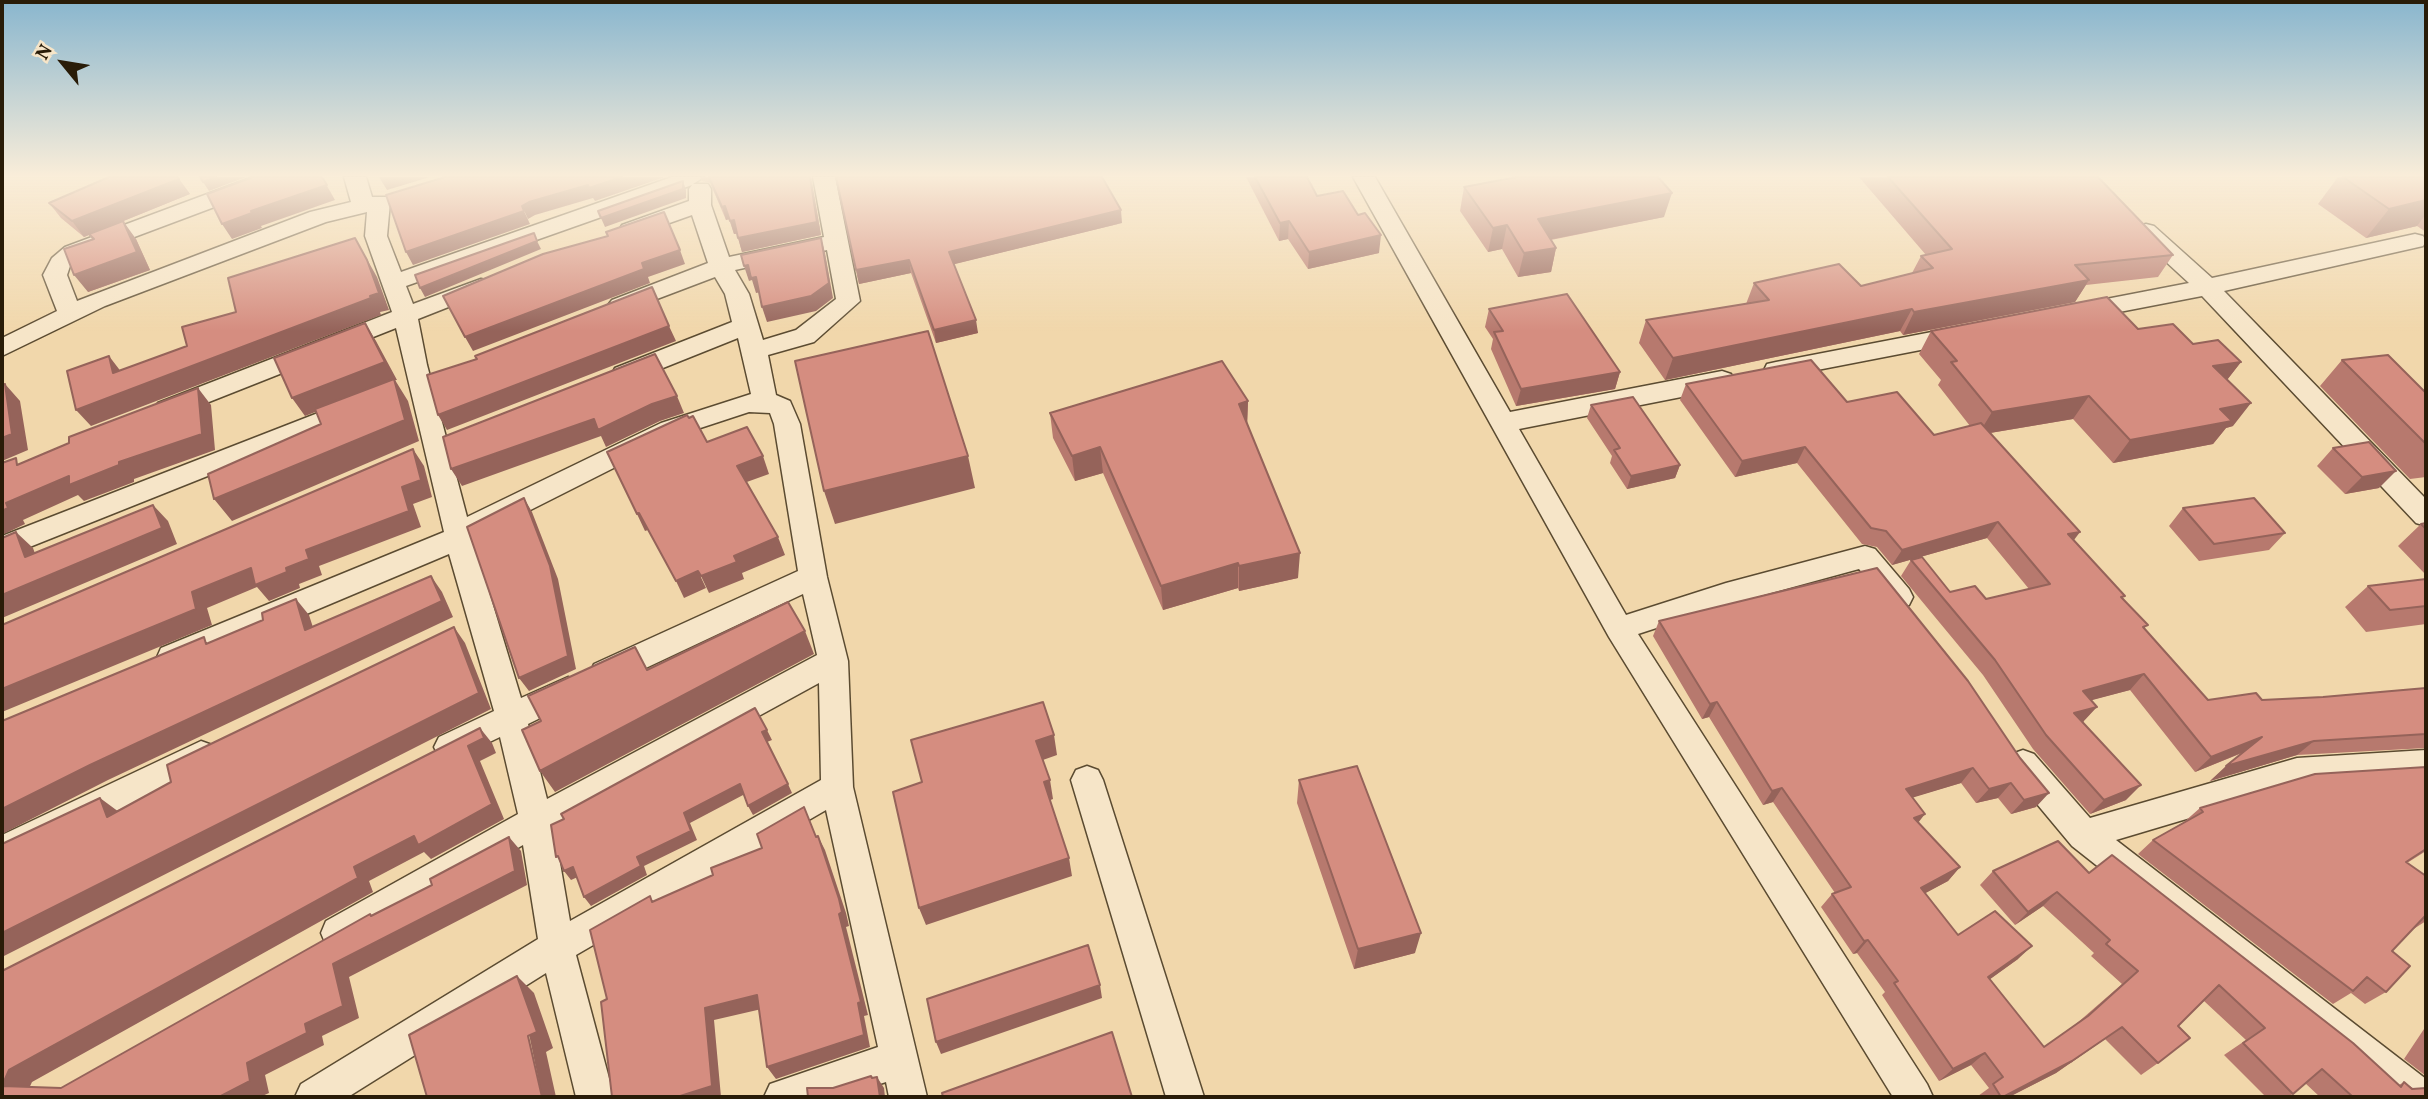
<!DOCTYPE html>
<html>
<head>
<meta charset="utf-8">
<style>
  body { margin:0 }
  #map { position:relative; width:2428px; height:1099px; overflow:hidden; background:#f1d7ab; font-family:Vollkorn,serif }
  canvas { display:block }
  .frame { position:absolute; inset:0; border:4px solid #291c08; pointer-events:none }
  .north { position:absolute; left:28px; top:28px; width:70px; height:70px; -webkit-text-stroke:5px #f6e5c8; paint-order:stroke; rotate:300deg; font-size:19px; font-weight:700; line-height:28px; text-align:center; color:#291c08 }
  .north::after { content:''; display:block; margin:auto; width:24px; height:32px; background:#291c08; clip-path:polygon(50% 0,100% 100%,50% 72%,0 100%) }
</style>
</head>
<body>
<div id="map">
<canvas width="2428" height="1099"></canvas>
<div class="frame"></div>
<div class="north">N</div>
</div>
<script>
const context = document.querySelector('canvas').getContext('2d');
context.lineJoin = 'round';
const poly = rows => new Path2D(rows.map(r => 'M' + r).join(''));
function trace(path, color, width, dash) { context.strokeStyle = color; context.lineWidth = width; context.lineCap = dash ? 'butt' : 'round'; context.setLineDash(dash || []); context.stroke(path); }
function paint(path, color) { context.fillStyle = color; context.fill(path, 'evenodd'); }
const minor = poly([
  [253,177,284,177,281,182,81,257,70,266,67,275,77,301,310,212,351,202,344,177,366,177,372,197,387,197,390,202,387,236,401,272,672,177,704,177,693,184,708,184,711,189,711,205,729,257,824,237,813,177,835,177,860,301,814,342,768,355,776,395,790,401,800,424,827,577,848,661,853,787,927,1097,889,1097,886,1082,839,1097,764,1097,770,1084,878,1047,826,810,576,955,614,1097,576,1097,546,973,348,1097,295,1097,301,1084,538,939,523,845,350,945,338,949,326,945,321,933,326,921,518,814,500,737,450,761,439,757,434,747,439,737,494,711,449,554,183,666,172,669,161,666,157,657,161,648,444,532,396,328,176,415,167,418,158,415,154,409,158,403,392,312,365,236,367,212,326,222,105,306,2,356,2,338,57,311,43,275,52,258,65,247,253,177],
  [692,185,689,189,689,201,622,225,619,230,622,235,630,237,692,215,708,263,612,300,608,305,612,310,620,313,715,277,725,294,732,322,615,368,612,374,615,380,624,383,633,380,738,338,751,394,661,423,467,517,427,365,418,319,489,291,493,286,489,281,481,279,413,304,406,286,692,185],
  [827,250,836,299,796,330,763,340,749,294,735,270,827,250],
  [749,412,770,413,774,424,798,571,594,664,590,673,594,682,605,685,616,682,803,594,817,655,547,799,528,724,579,699,583,690,579,681,568,677,521,698,473,539,679,435,749,412],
  [819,683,821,780,570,921,554,828,819,683],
  [1353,177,1375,177,1510,412,1722,371,1731,374,1735,380,1731,386,1722,389,1519,429,1626,615,1726,583,1865,546,1875,549,1909,589,1913,597,1909,605,1899,608,1889,605,1859,569,1727,605,1638,634,1927,1084,1933,1097,1893,1097,1609,637,1353,177],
  [2146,224,2154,226,2212,278,2415,234,2423,236,2426,241,2423,246,2224,291,2426,499,2426,526,2416,523,2202,296,2078,320,2070,318,2066,312,2070,306,2189,283,2138,236,2135,231,2138,226,2146,224],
  [1963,326,1972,328,1975,334,1972,340,1776,378,1767,376,1764,370,1767,364,1776,362,1963,326],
  [354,399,363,402,367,408,363,414,2,558,2,536,354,399],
  [201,741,212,745,217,755,212,765,2,866,2,835,201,741],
  [2023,750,2034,754,2090,818,2297,758,2426,750,2426,778,2297,786,2116,840,2426,1079,2426,1097,2390,1097,2072,846,2012,774,2007,764,2012,754,2023,750],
  [1087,766,1098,770,1103,780,1204,1097,1166,1097,1071,780,1076,770,1087,766]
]);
trace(minor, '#5b4b31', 3);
paint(minor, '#f6e5c8');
paint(poly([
  [700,177,811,177,821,235,742,252,737,234,734,234,729,219,726,220,710,183,702,181],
  [1246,177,1307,177,1317,196,1379,253,1308,269,1288,239,1279,241],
  [1859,177,2098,177,2173,255,2158,277,2086,285,2075,302,1903,335,1900,331,1665,380,1639,343,1646,320,1746,304,1754,283,1861,286,1912,273,1921,256,1926,255],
  [2338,177,2426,177,2426,232,2417,226,2366,238,2318,204],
  [179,179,190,194,121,222,136,239,150,270,88,292,92,239,89,235,84,237,61,218,49,203],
  [1464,187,1664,217,1551,240,1556,248,1551,272,1518,277,1502,249,1488,252,1460,211],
  [1122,223,954,264,978,333,936,343,911,273,859,284,856,270],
  [1489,309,1620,372,1615,389,1516,406,1491,349,1493,339,1485,327],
  [2138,329,2193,344,2241,362,2227,380,2233,426,2226,428,2213,444,2113,463,2073,419,1990,433,2073,540,2123,598,2145,629,2208,700,2262,700,2323,697,2426,688,2426,748,2297,755,2210,781,2242,753,2195,772,2130,690,2091,700,2083,723,2126,800,2090,814,2033,749,1983,675,1901,576,1911,560,1950,592,1986,599,2029,589,1987,538,1892,565,1877,547,1862,544,1797,463,1735,477,1680,400,1686,384,1847,402,1934,435,1970,426,1938,385,1941,380,1919,354,1931,331],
  [2342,360,2426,393,2426,477,2410,479,2320,386],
  [1248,401,1247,425,1298,578,1239,591,1238,588,1163,610,1103,473,1075,481,1053,438,1050,413],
  [1591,405,1680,465,1675,478,1627,489,1610,463,1612,456,1587,418],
  [2333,448,2379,488,2345,494,2317,466],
  [2183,508,2285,533,2269,550,2199,561,2169,526],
  [2426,523,2426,575,2398,546,2421,524],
  [1877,568,2036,807,2011,814,1998,798,1976,803,1961,783,1913,797,1918,822,1960,867,1948,881,1925,893,1958,935,2018,959,1990,979,2044,1047,2076,1024,2122,984,2091,956,2094,953,2043,906,2015,925,1980,885,1993,871,2089,873,2399,1085,2404,1082,2426,1097,2320,1097,2305,1083,2293,1094,2287,1097,2266,1097,2224,1055,2246,1040,2204,1001,2178,1026,2158,1063,2141,1075,2105,1039,2056,1073,2009,1097,1979,1097,1978,1096,1989,1088,1971,1065,1939,1081,1882,995,1885,992,1857,953,1853,954,1821,907,1832,894,1835,893,1773,802,1763,805,1709,717,1702,719,1653,636,1659,621],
  [2426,579,2426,624,2366,632,2345,607,2368,586],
  [1299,780,1415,953,1354,969,1297,803],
  [2200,808,2426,851,2407,863,2426,876,2426,921,2412,930,2392,951,2386,992,2365,1004,2351,993,2333,1004,2138,854,2153,840,2184,822],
  [2426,1026,2426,1076,2404,1059]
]), '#b7796e');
paint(poly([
  [216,177,246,177,209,191,203,182],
  [322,177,335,200,261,226,262,228,232,239,222,224],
  [379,177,430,177,387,190],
  [622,177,665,177,595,201,593,198,535,215,528,219,522,206,529,202,588,185],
  [810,177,811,177,821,235,742,252,738,238],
  [179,179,190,194,84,237,72,221],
  [683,181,686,190,686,198,605,227,601,218],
  [1672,193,1664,217,1533,243,1538,219],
  [2426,200,2426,214,2417,226,2366,238,2389,209],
  [725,206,730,219,726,220,722,207],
  [1121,210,1122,223,951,265,949,252],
  [524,211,530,224,413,265,406,252],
  [734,220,738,233,734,234,730,221],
  [123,221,136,239,150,270,88,292,74,275],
  [1289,221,1288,239,1279,241,1280,223],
  [1507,225,1502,249,1488,252,1493,228],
  [1381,235,1379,253,1308,269,1309,252],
  [355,238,377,277,389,310,380,312,381,315,91,426,76,410,371,298],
  [821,238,825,253,833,298,816,311,767,322,762,307],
  [537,241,541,249,425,297,420,288],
  [1556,248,1551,272,1518,277,1524,253],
  [680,250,685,264,648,277,650,283,473,351,465,337,642,263],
  [909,260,911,273,859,284,856,270],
  [748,265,756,277,761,292,756,293,752,280,749,281,744,266],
  [2089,280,2075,302,1903,335,1914,312],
  [1912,309,1900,331,1665,380,1673,358],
  [976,320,978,333,936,343,934,330],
  [365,323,376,341,397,380,395,380,408,401,419,441,232,521,214,499,395,381,305,416,292,398],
  [669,326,676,341,447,430,438,415],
  [109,356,122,373,113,373],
  [2241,362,2223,385,2213,366],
  [1620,372,1615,389,1516,406,1521,389],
  [2,378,5,386,5,384,20,401,28,450,2,461],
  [198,388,211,405,215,450,134,479,134,482,84,501,78,495,23,520,25,524,2,535,2,511,6,503,69,476,119,462],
  [677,396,684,413,660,421,606,447,601,436,462,486,451,469,594,419,652,404],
  [2089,396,2073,419,1978,435,1992,412],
  [1248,401,1247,427,1239,404],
  [2251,403,2233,426,2226,428,2213,444,2113,463,2130,440,2220,409],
  [1100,447,1103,473,1075,481,1072,456],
  [1805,447,1797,463,1735,477,1742,461],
  [413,449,424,466,432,497,413,504,421,527,319,566,322,575,299,584,300,588,269,601,257,587,207,608,212,625,2,712,2,689,192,592,251,568,286,568,306,550,402,487],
  [763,456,769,474,744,483,737,466],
  [968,456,975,488,835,524,824,491],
  [1680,465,1675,478,1627,489,1631,476],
  [2396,471,2379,488,2345,494,2362,477],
  [524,498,532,512,558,579,576,669,529,691,519,678],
  [153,505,168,521,177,544,2,618,2,595],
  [639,513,648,530,645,531,637,514],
  [1998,522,1987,538,1892,565,1902,550],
  [16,532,33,548,42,573,25,557],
  [2080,532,2068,548,2068,534],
  [778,537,785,555,742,573,744,579,709,593,701,576,734,556],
  [1300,553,1298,578,1239,591,1239,566],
  [1238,563,1238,588,1163,610,1161,586],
  [698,571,706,588,684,598,676,581],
  [431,576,442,592,453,617,108,780,2,834,2,809],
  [296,599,309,615,319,646,305,630],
  [454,627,465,643,491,709,2,957,2,933],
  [805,631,814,654,555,792,540,771],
  [2144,674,2130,690,2070,706,2083,691],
  [1717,702,1709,717,1702,719,1710,704],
  [2097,707,2083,722,2074,713],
  [480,728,492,743,496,753,480,761,504,819,431,859,424,852,369,881,373,892,32,1082,25,1097,2,1086,9,1070,354,867,468,746],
  [767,730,772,740,767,742,762,732],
  [1054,735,1057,755,1040,761,1036,741],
  [2262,737,2246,751,2195,772,2211,757],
  [2314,741,2297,755,2210,781,2226,766],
  [1973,768,1961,783,1895,803,1906,789],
  [1050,780,1053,799,1048,801,1044,782],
  [2011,783,1998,798,1976,803,1989,789],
  [740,784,745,794,690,823,697,840,644,866,647,875,591,906,584,897,637,857,684,813],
  [788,784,792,793,753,815,748,806],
  [2141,785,2126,800,2090,814,2104,800],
  [1782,788,1773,802,1763,805,1772,791],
  [2049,793,2036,807,2011,814,2024,800],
  [100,798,119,812,107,817],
  [1925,814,1914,828,1914,818],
  [818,836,825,850,846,913,849,926,846,927,868,1015,864,1016,870,1047,776,1079,767,1067],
  [509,837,521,851,527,885,349,977,359,1018,322,1036,324,1045,265,1075,269,1093,260,1097,219,1097,247,1063,305,1024,333,964],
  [1069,858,1072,876,926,925,919,908],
  [573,867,580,876,571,880,564,871],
  [1960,867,1948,881,1909,902,1921,888],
  [2057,892,2043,906,2015,925,2028,912],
  [1421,933,1415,953,1354,969,1358,949],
  [1868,940,1857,953,1853,954,1864,941],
  [2032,946,2018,959,1975,990,1988,977],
  [517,976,534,993,553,1048,546,1052,556,1097,542,1097],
  [1100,985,1102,998,941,1054,936,1042],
  [757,995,766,1008,714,1020,721,1097,677,1097,705,1008],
  [2122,1027,2056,1073,2009,1097,2003,1097],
  [1985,1053,1971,1065,1939,1081,1953,1069],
  [877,1077,884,1088,885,1097,880,1097]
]), '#95635a');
const building = poly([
  [109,177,177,177,179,179,72,221,49,203,109,177],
  [200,177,216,177,203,182,200,177],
  [253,177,322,177,327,185,251,211,252,213,222,224,207,194,253,177],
  [445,177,622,177,589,188,588,185,529,202,522,206,524,211,406,252,386,195,445,177],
  [709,177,810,177,817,222,738,238,734,220,730,221,725,206,722,207,709,177],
  [836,177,1102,177,1121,210,949,252,976,320,934,330,909,260,856,270,836,177],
  [1255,177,1307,177,1317,196,1343,191,1358,215,1365,213,1381,235,1309,252,1289,221,1280,223,1255,177],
  [1517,177,1658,177,1672,193,1538,219,1556,248,1524,253,1507,225,1493,228,1464,187,1517,177],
  [1888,177,2098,177,2173,255,2075,265,2089,280,1914,312,1912,309,1673,358,1646,320,1769,300,1754,283,1839,264,1861,286,1933,268,1921,256,1952,249,1888,177],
  [2343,177,2426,177,2426,200,2389,209,2343,177],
  [683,181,683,189,601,218,598,211,683,181],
  [664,212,680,250,642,263,644,269,465,337,443,296,543,254,608,236,606,232,664,212],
  [123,221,137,252,74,275,64,249,94,239,89,234,123,221],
  [534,233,537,241,420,288,415,275,534,233],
  [355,238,367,260,379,293,370,296,371,298,76,410,67,371,109,356,113,373,187,346,182,327,236,312,228,278,355,238],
  [821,238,829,283,811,296,762,307,756,277,751,278,748,265,744,266,741,255,821,238],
  [652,287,669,326,438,415,427,375,477,359,475,356,652,287],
  [1567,294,1620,372,1521,389,1494,332,1503,331,1489,309,1567,294],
  [2107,297,2138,329,2173,324,2193,344,2218,340,2241,362,2213,366,2251,403,2220,409,2232,421,2130,440,2089,396,1992,412,1951,362,1957,361,1931,331,2107,297],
  [365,323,385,362,292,398,274,358,365,323],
  [928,331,968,456,824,491,795,361,928,331],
  [655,354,677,396,652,404,598,430,594,419,451,469,443,437,655,354],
  [2388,355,2426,393,2426,444,2342,360,2388,355],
  [1811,360,1847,402,1897,392,1934,435,1981,423,2080,532,2068,534,2125,596,2121,597,2148,625,2143,627,2208,700,2256,693,2262,700,2323,697,2426,688,2426,734,2314,741,2226,766,2262,737,2211,757,2144,674,2083,691,2097,707,2074,713,2141,785,2104,800,2046,735,1995,660,1911,560,1922,557,1950,592,1975,586,1986,599,2050,584,1998,522,1902,550,1886,531,1871,528,1805,447,1742,461,1686,384,1811,360],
  [1222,361,1248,401,1239,404,1300,553,1239,566,1238,563,1161,586,1100,447,1072,456,1050,413,1222,361],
  [394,379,405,420,214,499,208,474,321,424,315,409,394,379],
  [5,384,12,434,2,438,2,385,5,384],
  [198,388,202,434,119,462,119,465,69,485,69,476,6,503,8,508,2,511,2,463,16,458,17,465,69,443,69,437,198,388],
  [1633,397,1680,465,1631,476,1614,450,1620,448,1591,405,1633,397],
  [687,415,689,418,693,416,707,442,747,427,763,456,737,466,778,537,734,556,737,562,701,576,698,571,676,581,639,513,637,514,607,452,687,415],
  [2369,442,2396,471,2362,477,2333,448,2369,442],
  [413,449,421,480,402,487,409,511,306,550,309,559,286,568,287,572,255,585,251,568,192,592,196,609,2,689,2,625,413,449],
  [524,498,550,566,568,656,519,678,467,527,524,498],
  [2254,498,2285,533,2214,544,2183,508,2254,498],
  [153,505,162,528,2,595,2,538,16,532,25,557,153,505],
  [2426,523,2426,529,2421,524,2426,523],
  [1877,568,1968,681,2020,758,2049,793,2024,800,2011,783,1989,789,1973,768,1906,789,1925,814,1914,818,1960,867,1921,888,1958,935,1995,911,2032,946,1988,977,2044,1047,2088,1016,2138,971,2106,944,2110,940,2057,892,2028,912,1993,871,2058,841,2089,873,2112,855,2353,1043,2401,1087,2404,1082,2412,1089,2426,1088,2426,1097,2353,1097,2322,1069,2293,1094,2243,1043,2265,1028,2219,985,2178,1026,2190,1038,2158,1063,2122,1027,2072,1061,2003,1097,2001,1097,1993,1084,2003,1077,1985,1053,1953,1069,1894,983,1898,981,1868,940,1864,941,1832,894,1851,887,1782,788,1772,791,1717,702,1710,704,1659,621,1877,568],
  [431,576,442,601,90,765,2,809,2,721,204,637,206,644,263,620,262,613,296,599,305,630,431,576],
  [2426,579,2426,606,2390,610,2368,586,2426,579],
  [788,602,805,631,540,771,522,730,541,721,528,696,635,647,647,670,788,602],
  [454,627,479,693,2,933,2,844,100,798,107,817,171,782,167,765,454,627],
  [1043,702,1054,735,1036,741,1050,780,1044,782,1069,858,919,908,893,792,922,782,911,740,1043,702],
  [755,708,767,730,762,732,788,784,748,806,740,784,684,813,691,831,637,857,641,866,584,897,573,867,564,871,558,856,556,857,551,825,564,819,561,814,755,708],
  [480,728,484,738,468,746,492,804,418,845,414,836,354,867,358,878,9,1070,2,1086,2,971,480,728],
  [1357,766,1421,933,1358,949,1299,780,1357,766],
  [2426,767,2426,849,2406,862,2426,876,2426,915,2392,951,2410,966,2386,992,2367,977,2353,991,2153,840,2203,812,2200,808,2315,774,2426,767],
  [804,807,816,837,818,836,839,899,842,912,839,914,861,1002,858,1003,864,1035,767,1067,757,995,705,1008,712,1086,677,1097,612,1097,601,1002,607,999,590,930,650,896,652,902,713,875,711,868,762,848,757,834,804,807],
  [509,837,515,871,333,964,343,1006,305,1024,307,1033,247,1063,250,1081,219,1097,2,1097,2,1086,61,1088,370,914,371,916,432,885,430,879,509,837],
  [1088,945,1100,985,936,1042,927,999,1088,945],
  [517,976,537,1032,528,1036,542,1097,427,1097,409,1035,517,976],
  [1112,1032,1132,1097,943,1097,942,1093,1112,1032],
  [871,1076,872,1078,877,1077,880,1097,808,1097,807,1088,833,1088,871,1076]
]);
paint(building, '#d58d80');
trace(building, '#95635a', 2);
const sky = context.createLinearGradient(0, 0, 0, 331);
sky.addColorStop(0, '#89b6ce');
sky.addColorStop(0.53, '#f9edd9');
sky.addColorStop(1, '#f9edd900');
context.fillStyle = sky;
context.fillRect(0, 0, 2428, 331);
</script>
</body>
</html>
